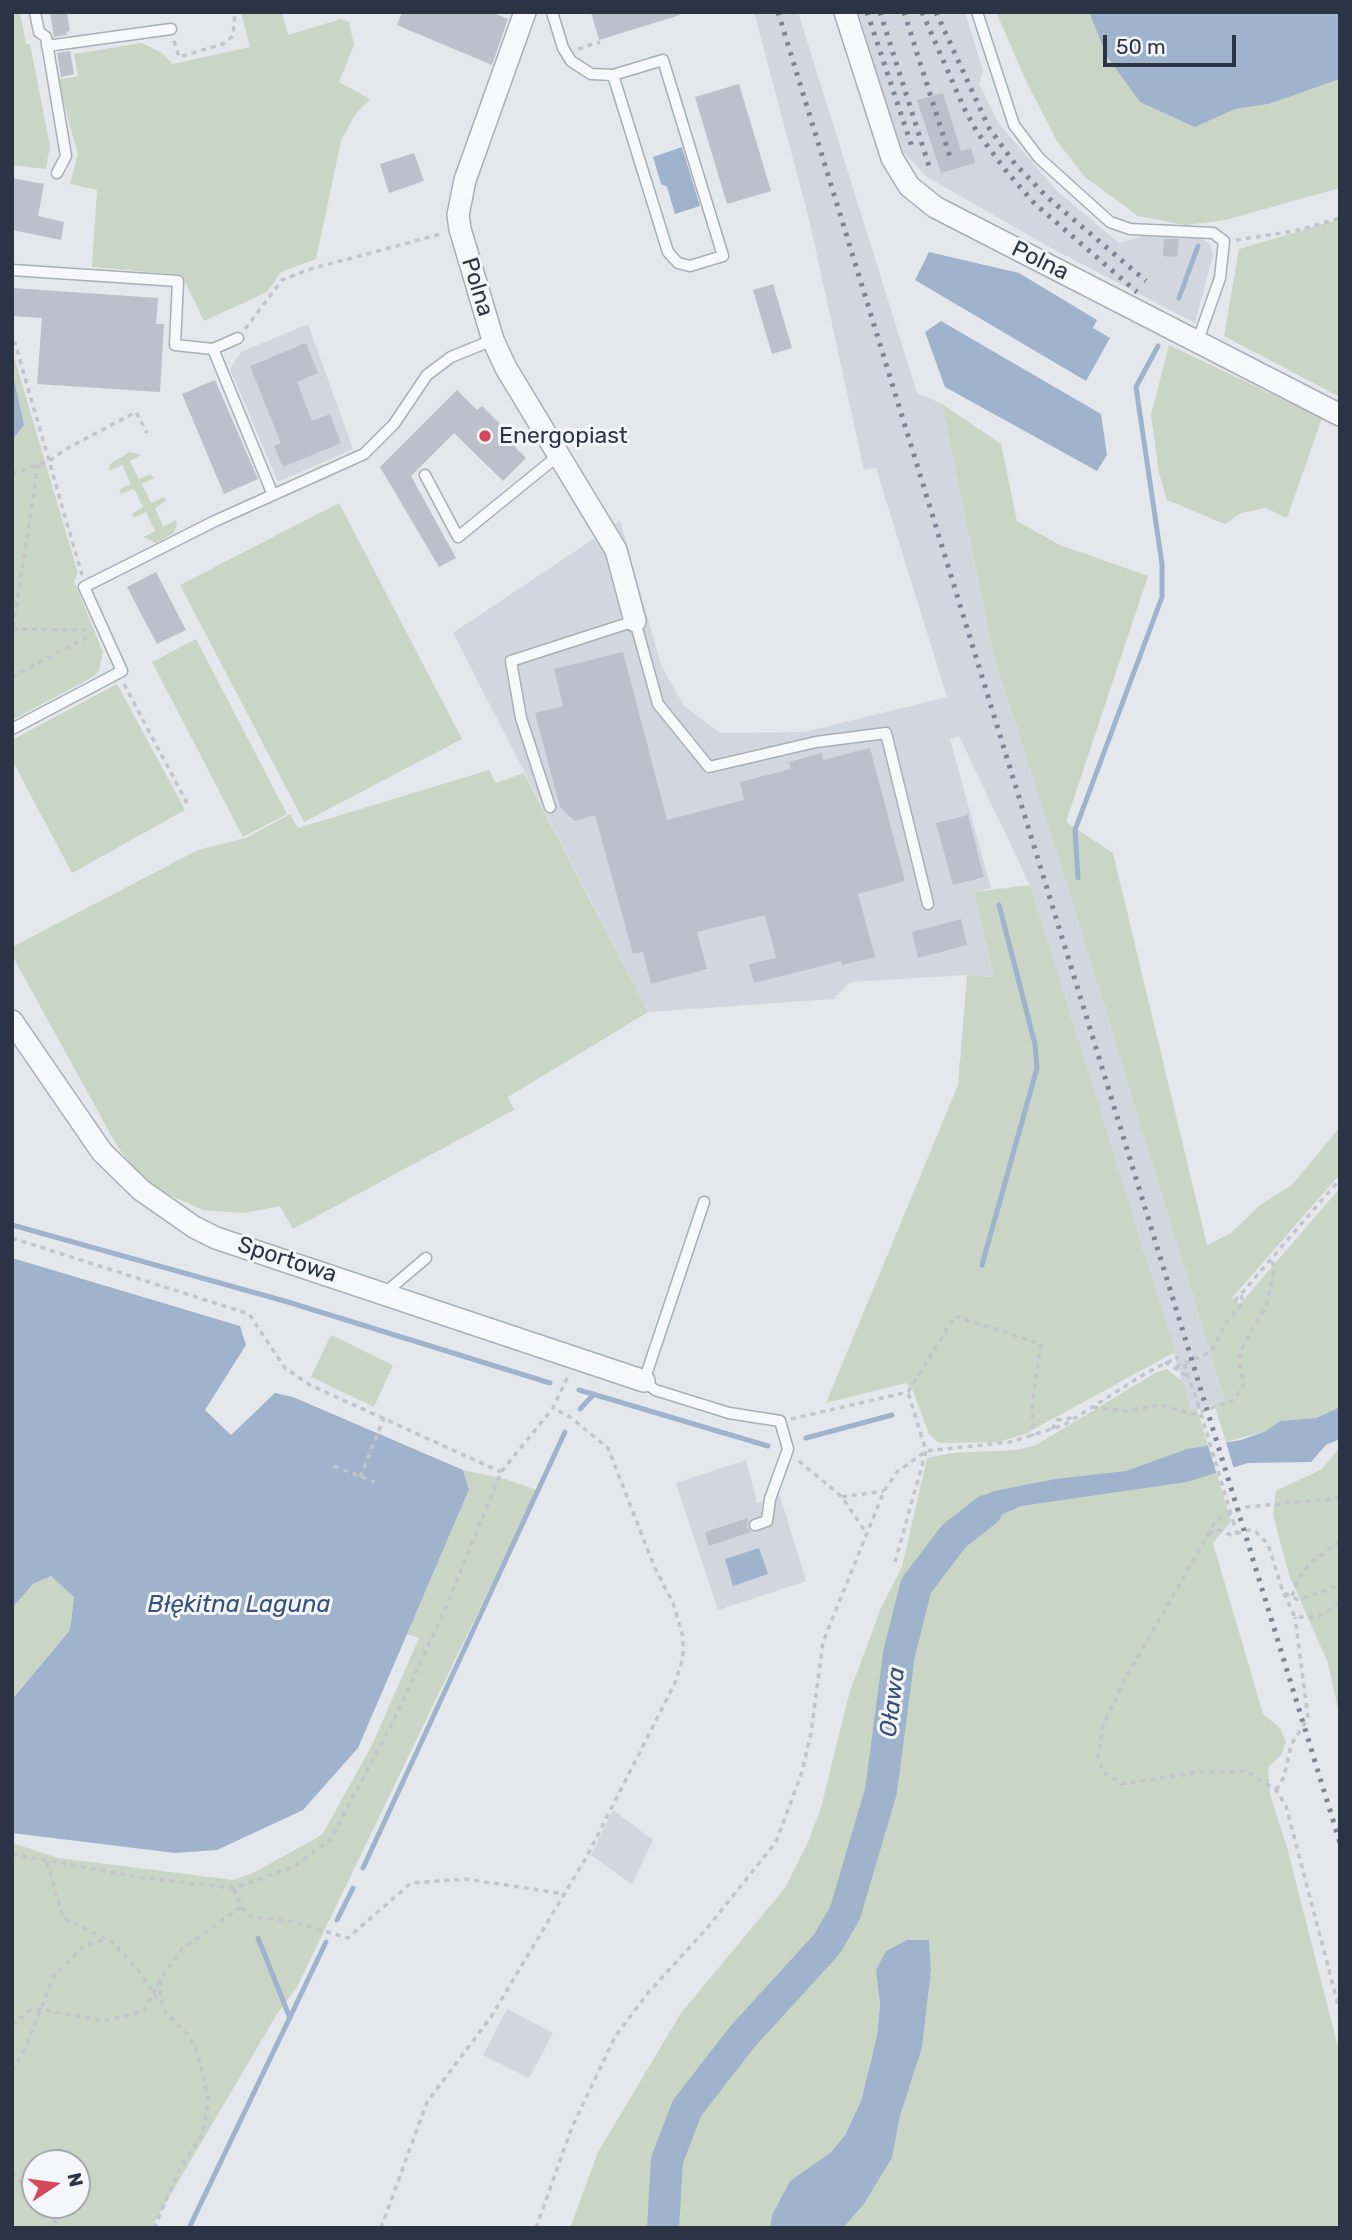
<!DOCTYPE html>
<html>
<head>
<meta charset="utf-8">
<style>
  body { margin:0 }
  #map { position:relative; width:1352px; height:2240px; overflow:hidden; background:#e4e7ec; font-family:Rubik,sans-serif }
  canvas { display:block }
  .frame { position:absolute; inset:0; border:14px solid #2b3445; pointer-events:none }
  .north { position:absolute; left:21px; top:2149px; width:70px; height:70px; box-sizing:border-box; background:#f4f6f9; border:2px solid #a4a8b1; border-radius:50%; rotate:77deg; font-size:19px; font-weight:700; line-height:28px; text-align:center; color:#2b3445 }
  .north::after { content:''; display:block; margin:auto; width:24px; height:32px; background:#d1495b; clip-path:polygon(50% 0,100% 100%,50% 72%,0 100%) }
  .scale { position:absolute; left:1103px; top:35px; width:133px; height:32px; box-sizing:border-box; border:4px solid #2b3445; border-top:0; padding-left:9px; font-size:21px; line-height:24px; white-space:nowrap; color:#2b3445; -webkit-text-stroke:5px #f4f6f9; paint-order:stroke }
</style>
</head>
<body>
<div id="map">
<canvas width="1352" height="2240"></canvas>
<div class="frame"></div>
<div class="north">N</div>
<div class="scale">50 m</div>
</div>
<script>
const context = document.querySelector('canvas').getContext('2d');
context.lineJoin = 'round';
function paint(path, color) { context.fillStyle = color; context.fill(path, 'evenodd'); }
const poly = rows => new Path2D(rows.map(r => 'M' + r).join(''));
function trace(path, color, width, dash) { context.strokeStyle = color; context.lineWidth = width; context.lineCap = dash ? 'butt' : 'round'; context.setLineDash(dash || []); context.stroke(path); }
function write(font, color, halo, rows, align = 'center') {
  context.font = font + ' Rubik,sans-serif'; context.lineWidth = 6; context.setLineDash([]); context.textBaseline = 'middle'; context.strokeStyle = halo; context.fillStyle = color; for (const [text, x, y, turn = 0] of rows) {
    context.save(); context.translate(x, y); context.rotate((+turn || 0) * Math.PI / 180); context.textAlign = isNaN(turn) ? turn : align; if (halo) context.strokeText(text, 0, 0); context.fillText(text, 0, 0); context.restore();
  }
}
paint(poly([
  [754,12,798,12,917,393,942,404,994,657,1069,891,1225,1401,1191,1411,1030,885,959,736,950,739,991,888,974,892,994,977,967,975,850,982,834,999,648,1012,453,633,620,521,661,665,684,706,720,733,804,732,947,697,876,468,864,470,809,219],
  [858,12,965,12,983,71,979,84,999,124,1057,191,1119,243,1143,236,1201,238,1210,244,1213,255,1195,323,1051,248,927,177,901,150],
  [308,324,353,449,278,482,230,369,241,352],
  [746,1460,757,1503,780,1496,806,1581,718,1610,676,1483],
  [613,1810,653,1840,632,1884,591,1855],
  [507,2009,553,2033,529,2078,483,2055]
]), '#d2d6de');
paint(poly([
  [12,12,20,12,26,44,30,44,50,146,46,169,12,165],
  [241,12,282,12,288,35,341,19,349,22,354,45,339,82,370,99,354,116,341,141,316,259,281,272,267,292,204,321,182,275,92,267,97,190,70,184,78,154,57,80,78,76,74,54,141,43,161,52,173,64,250,47],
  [996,12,1089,12,1106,55,1194,127,1235,109,1269,104,1340,79,1340,188,1225,220,1185,225,1138,216,1085,177,1057,141,1027,83],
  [1340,219,1340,397,1224,336,1239,249],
  [1169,345,1322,418,1287,518,1265,508,1241,513,1225,524,1167,500,1159,473,1151,415],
  [12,350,78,573,74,581,103,652,99,671,93,677,12,720],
  [942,404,1001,444,1017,521,1060,545,1148,576,1066,822,1113,853,1207,1245,1231,1233,1260,1205,1292,1185,1340,1127,1340,1174,1232,1298,1240,1304,1340,1188,1340,1407,1316,1418,1280,1421,1266,1431,1226,1442,1214,1404,1225,1401,1069,891,994,657],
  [130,452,141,455,130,461,139,479,151,474,154,478,142,484,151,503,164,497,166,501,155,508,163,527,176,520,177,524,174,533,156,543,143,537,155,531,146,512,134,518,132,514,143,507,134,489,121,494,119,490,131,484,122,465,109,471,110,464],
  [339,503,462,739,304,822,180,585],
  [196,639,287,814,243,837,152,662],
  [117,684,185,810,72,873,12,760,12,740],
  [489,770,496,783,524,773,648,1012,508,1097,514,1110,293,1229,280,1206,244,1213,204,1210,163,1193,141,1178,117,1146,12,955,12,947,198,850,246,838,290,814,298,828],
  [1030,885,1175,1352,1025,1434,999,1442,939,1443,929,1434,912,1389,906,1383,826,1403,958,1085,967,975,994,977,974,892],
  [331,1335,393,1365,374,1407,311,1377],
  [1167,1369,1183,1382,1191,1410,1197,1409,1231,1521,1213,1543,1263,1714,1280,1728,1286,1742,1281,1755,1268,1767,1270,1794,1288,1851,1340,2055,1340,2228,843,2228,864,2204,892,2158,900,2116,922,2048,931,1970,929,1940,876,1970,880,2004,877,2036,861,2101,845,2135,831,2152,790,2181,772,2215,770,2228,570,2228,598,2152,681,2013,785,1888,808,1842,821,1808,849,1694,881,1608,902,1567,927,1458,952,1453,1017,1450,1036,1445,1157,1372],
  [1340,1447,1340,1718,1328,1663,1289,1575,1273,1515,1276,1491,1322,1469],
  [463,1470,505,1479,537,1490,297,1987,277,2014,151,2228,12,2228,12,1843,58,1858,233,1880,253,1873,322,1835,372,1745,419,1638,407,1634,469,1491],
  [35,2163,77,2163,77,2205,35,2205],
  [51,1576,74,1596,70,1630,12,1698,12,1608,33,1584]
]), '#c9d6c5');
paint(poly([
  [1089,12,1340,12,1340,79,1269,104,1235,109,1195,127,1140,102,1106,55],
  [682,147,700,206,675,214,667,187,661,184,653,157],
  [929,252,1019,273,1097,320,1093,328,1110,338,1086,381,915,280],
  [941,321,1101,414,1107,455,1097,471,945,387,925,332],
  [12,371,24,425,12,440],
  [12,1258,240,1326,246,1345,205,1410,231,1435,275,1393,293,1397,463,1470,469,1490,358,1748,303,1810,217,1850,175,1853,12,1833,12,1699,70,1630,74,1597,51,1576,33,1584,12,1608],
  [1340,1407,1340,1439,1326,1445,1311,1462,1248,1463,1187,1482,1021,1506,983,1523,960,1543,948,1531,977,1498,994,1491,1055,1479,1126,1471,1187,1449,1241,1440,1266,1431,1280,1421,1316,1418],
  [759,1548,768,1574,733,1586,725,1559],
  [907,1940,929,1940,931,1970,922,2048,900,2116,892,2158,864,2204,843,2228,770,2228,772,2215,790,2181,831,2152,845,2135,861,2101,877,2036,880,2004,876,1970,886,1951]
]), '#9fb4cc');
paint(poly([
  [1225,1439,1234,1469,1217,1475,1207,1442]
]), '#e4e7ec');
trace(poly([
  [1179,298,1198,246],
  [1078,878,1075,830,1162,597,1162,564,1136,387,1158,346],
  [12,1225,288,1302,550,1383],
  [982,1265,1037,1068,1035,1044,999,905],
  [579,1390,768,1446],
  [580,1409,594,1394],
  [806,1438,892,1415],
  [363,1868,565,1432],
  [337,1920,353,1888],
  [258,1938,290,2018],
  [189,2228,326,1942]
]), '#9fb4cc', 5);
trace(poly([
  [663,2228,667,2160,687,2108,743,2036,827,1944,845,1913,881,1791,899,1654,916,1586,954,1536,986,1511]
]), '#9fb4cc', 32);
paint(poly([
  [50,12,67,12,70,31,66,32,67,35,54,37],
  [402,12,491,12,508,19,492,65,397,25],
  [591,12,680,12,680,15,599,40],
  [70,51,74,74,61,77,57,53],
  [739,84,771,191,727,204,695,97],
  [943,93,961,151,971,148,975,163,941,173,917,100],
  [414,153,424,181,389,193,380,164],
  [12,178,44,184,38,216,64,222,61,240,12,230],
  [1164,239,1179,239,1177,257,1163,256],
  [773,284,792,348,772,354,753,290],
  [12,288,158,298,156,324,164,324,160,392,37,384,42,318,12,316],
  [306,343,318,373,297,382,312,421,330,414,341,443,283,467,274,446,281,443,250,366],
  [215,380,258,479,224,494,182,394],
  [457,390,477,410,482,406,518,442,515,447,526,458,503,481,454,433,411,476,456,558,439,567,380,467],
  [156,572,186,630,157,644,127,587],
  [623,652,667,820,744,800,740,782,791,769,789,762,821,753,823,760,870,748,905,881,858,894,875,957,842,965,841,961,754,983,749,964,776,958,765,915,697,932,707,969,651,984,643,952,633,954,595,815,575,821,560,807,535,713,563,706,554,669],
  [968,815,984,877,953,885,936,823],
  [961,919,967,945,918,958,912,932],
  [748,1518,747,1527,751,1532,709,1546,705,1532]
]), '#bbc0ca');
const service = poly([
  [35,12,39,32,46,37,66,156,57,173],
  [552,12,563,48,571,61,591,74,613,75,668,252,678,263,690,266,723,256,663,60,613,75],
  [977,12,1014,125,1039,158,1110,222,1130,229,1213,233,1224,241,1220,278,1198,340],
  [47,46,171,29],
  [12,270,178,281,175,345,213,349,238,338],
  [213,349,273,495],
  [425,475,458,537,559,455],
  [12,729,122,671,84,587,215,521,364,454,394,424,427,375,451,357,493,340],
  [550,807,521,718,511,661,635,621,658,704,709,767,816,742,886,733,928,904],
  [704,1202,644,1381,655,1390,729,1413,780,1421,788,1449,770,1499,767,1521,755,1525],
  [386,1292,426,1258]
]);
const minor = poly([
  [525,12,465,180,458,215,460,229,493,340,506,368,616,550,635,621],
  [845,12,892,158,909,186,935,207,1340,415],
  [12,1021,102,1152,141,1190,194,1227,216,1238,644,1381]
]);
trace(service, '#a9aeb7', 13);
trace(minor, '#a9aeb7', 24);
trace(poly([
  [174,41,179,57,223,44,233,36,235,12],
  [578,49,600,42],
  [1236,240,1295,231,1340,218],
  [245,329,282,280,307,270,441,234],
  [12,343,15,343,82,575],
  [12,474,49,461,66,449,136,412,147,433],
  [12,629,88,630],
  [12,677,13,629,38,465],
  [12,677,91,635],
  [124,684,188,805],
  [12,1238,249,1314,285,1368,310,1385,501,1472],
  [1235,1301,1340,1179],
  [1165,1362,1187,1376],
  [1184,1364,1198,1404],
  [1176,1367,1211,1352,1226,1323,1243,1303,1241,1294],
  [1093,1407,1126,1411,1160,1405,1194,1414,1234,1400,1244,1384,1239,1361,1241,1350,1266,1306,1273,1277,1273,1256],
  [791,1419,908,1392,955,1316,1041,1344,1032,1404,1033,1436],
  [1052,1429,1057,1420,1072,1418],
  [799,1461,842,1497,867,1534],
  [334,1466,374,1482],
  [360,1477,384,1418],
  [842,1497,884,1491],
  [1340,1498,1247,1507,1223,1516,1214,1524,1124,1681,1103,1726,1098,1758,1103,1772,1122,1784,1199,1772,1246,1771,1276,1790,1286,1806,1340,2012],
  [1233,1521,1237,1534],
  [1209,1534,1216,1529,1231,1535,1250,1530,1256,1532,1268,1544,1283,1592,1298,1600,1340,1585],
  [895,1562,926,1451,908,1392],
  [1284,1593,1295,1617,1318,1617,1340,1603],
  [1292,1596,1297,1581,1309,1564,1340,1541],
  [1276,1790,1284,1777,1291,1745,1308,1718,1295,1617],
  [12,1854,143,1878,234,1888,293,1867,330,1840,391,1726,446,1607,501,1472,553,1408,569,1374],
  [47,1862,63,1918,112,1942,137,1968,161,2004],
  [234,1889,241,1907,252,1917,291,1921,348,1938,411,1883,465,1879,565,1894],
  [12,2025,33,2008,104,2021,144,2011,161,1978,182,1949,241,1907],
  [12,2070,24,2051,54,1976,84,1946,106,1939],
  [12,2172,35,2198],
  [41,2205,60,2228],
  [154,2228,180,2168,202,2135,209,2102,198,2054,190,2037,165,2012,160,1996,161,1980],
  [381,2228,427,2102,491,2017,587,1856,675,1683,683,1658,683,1637,673,1603,654,1566,608,1448,570,1417,553,1408],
  [536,2228,572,2127,616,2035,648,1993,708,1927,776,1842,802,1772,811,1733,823,1642,884,1491,897,1472,926,1451,1010,1442,1064,1425,1146,1373,1178,1357]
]), '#c2c5cb', 3.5, [5, 5]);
trace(service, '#f7f8fa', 10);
trace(minor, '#f7f8fa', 21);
trace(poly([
  [778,12,1340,1843],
  [867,12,912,147],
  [880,12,929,166],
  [904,12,950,157],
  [922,12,964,108,977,132,1007,172,1035,204,1137,292],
  [936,12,989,128,1015,164,1047,197,1146,281]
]), '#7d8696', 5, [3.5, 7]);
trace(poly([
  [1198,1404,1233,1521]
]), '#c2c5cb', 3.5, [5, 5]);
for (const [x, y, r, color] of [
  [485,436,7,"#d1495b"]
]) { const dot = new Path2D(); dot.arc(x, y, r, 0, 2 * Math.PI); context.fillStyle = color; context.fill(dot); trace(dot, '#f4f6f9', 2.5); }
write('23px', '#2b3445', '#f4f6f9', [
  ["Polna",1040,261,26],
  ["Polna",477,287,73],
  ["Sportowa",287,1260,18]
]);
write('23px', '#2b3445', '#f4f6f9', [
  ["Energopiast",499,436]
], 'left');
write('italic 24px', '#34527a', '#f4f6f9', [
  ["Błękitna Laguna",239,1605],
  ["Oława",893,1702,-83]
]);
</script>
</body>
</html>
